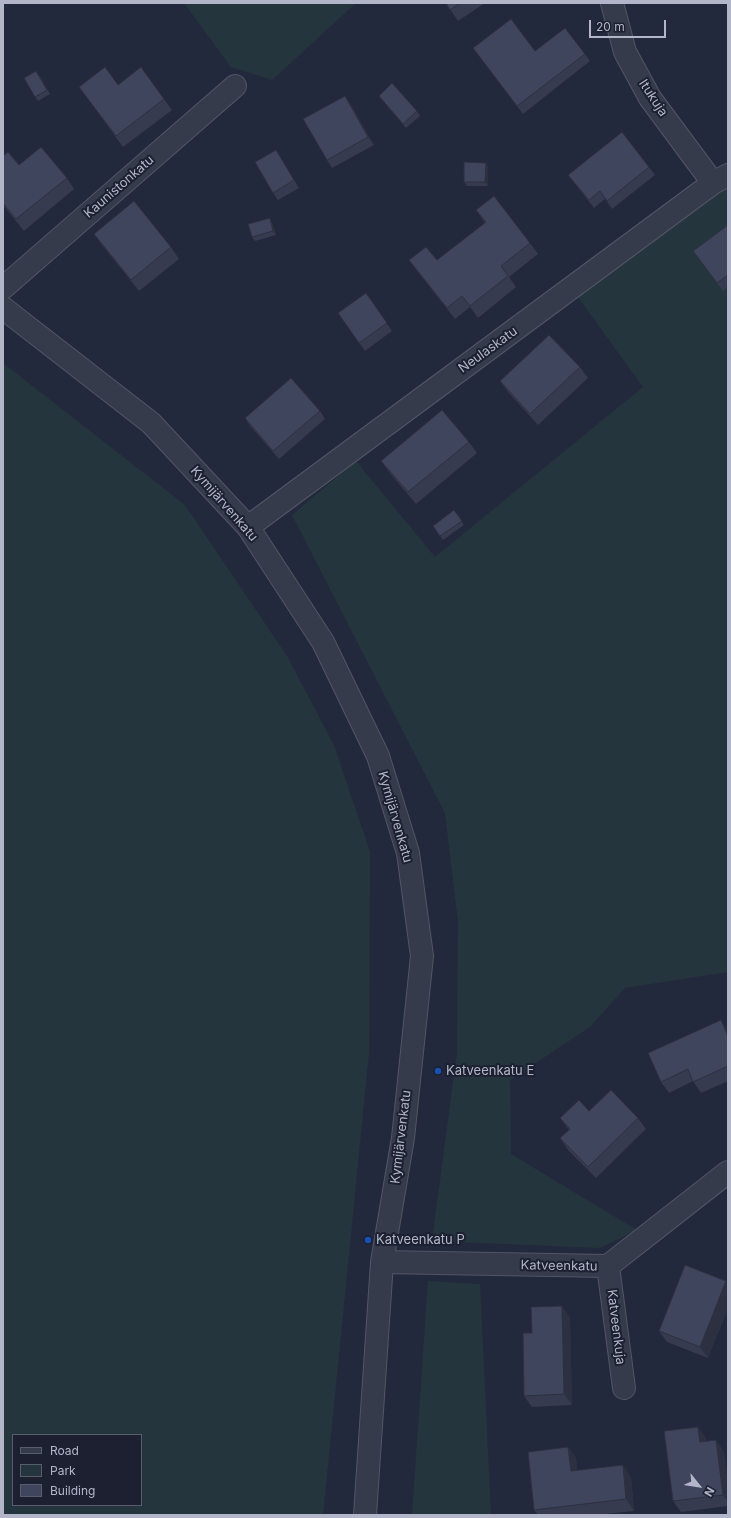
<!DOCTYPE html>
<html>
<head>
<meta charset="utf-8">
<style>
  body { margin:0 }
  #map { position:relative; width:731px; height:1518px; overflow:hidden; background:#23293c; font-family:Inter,sans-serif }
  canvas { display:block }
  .frame { position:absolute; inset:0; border:4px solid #b2b6c8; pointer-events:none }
  .legend { position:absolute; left:12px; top:1434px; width:130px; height:72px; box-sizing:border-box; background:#1c2031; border:1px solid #585c6d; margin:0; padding:5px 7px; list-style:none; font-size:12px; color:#b2b6c8 }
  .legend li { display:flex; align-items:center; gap:8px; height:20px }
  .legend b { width:20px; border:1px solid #585c6d }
  .north { position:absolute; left:679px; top:1466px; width:40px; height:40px; -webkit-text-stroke:3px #1c2031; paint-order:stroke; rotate:120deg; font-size:11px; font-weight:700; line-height:16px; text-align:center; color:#b2b6c8 }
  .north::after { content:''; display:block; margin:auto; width:14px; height:18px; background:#b2b6c8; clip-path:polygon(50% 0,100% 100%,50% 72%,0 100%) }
  .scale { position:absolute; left:589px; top:20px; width:77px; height:18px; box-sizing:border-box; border:2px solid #b2b6c8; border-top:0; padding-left:5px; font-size:12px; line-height:14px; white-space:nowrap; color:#b2b6c8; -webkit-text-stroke:3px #1c2031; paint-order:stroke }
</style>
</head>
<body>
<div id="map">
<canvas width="731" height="1518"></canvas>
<div class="frame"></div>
<ul class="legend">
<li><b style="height:5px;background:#363b4c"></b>Road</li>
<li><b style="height:11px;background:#25353d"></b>Park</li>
<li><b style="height:11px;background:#3f455c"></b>Building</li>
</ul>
<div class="north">N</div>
<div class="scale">20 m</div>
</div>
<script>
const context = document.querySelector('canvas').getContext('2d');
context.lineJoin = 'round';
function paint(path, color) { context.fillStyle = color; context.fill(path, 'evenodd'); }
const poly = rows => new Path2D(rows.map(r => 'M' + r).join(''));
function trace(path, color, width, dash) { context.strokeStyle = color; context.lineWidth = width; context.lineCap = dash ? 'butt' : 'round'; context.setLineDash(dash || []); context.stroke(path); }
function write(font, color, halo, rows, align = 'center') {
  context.font = font + ' Inter,sans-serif'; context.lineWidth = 4; context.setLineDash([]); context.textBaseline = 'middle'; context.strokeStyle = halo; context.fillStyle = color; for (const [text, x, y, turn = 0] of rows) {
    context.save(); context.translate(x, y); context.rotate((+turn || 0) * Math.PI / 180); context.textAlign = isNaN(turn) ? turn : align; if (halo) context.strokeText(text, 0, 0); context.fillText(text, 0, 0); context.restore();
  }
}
paint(poly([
  [184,3,356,3,272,80,231,67],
  [728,187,728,972,625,988,590,1027,510,1080,511,1154,637,1230,600,1248,432,1241,457,1052,458,922,445,813,292,515,356,461,435,557,643,387,578,297],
  [3,363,185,505,287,656,334,745,370,852,369,1053,323,1515,3,1515],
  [13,1435,141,1435,141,1505,13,1505],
  [428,1281,480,1284,491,1515,412,1515]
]), '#25353d');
const minor = poly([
  [612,3,625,52,650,98,713,183],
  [3,288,235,86],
  [3,308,151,423,248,527,323,642,378,756,408,853,422,956,403,1138,382,1262,365,1515],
  [248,527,713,183,728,175],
  [382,1262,608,1266,728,1172],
  [608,1266,624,1388]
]);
trace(minor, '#525667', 24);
trace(minor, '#363b4c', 22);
paint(poly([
  [446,3,485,3,458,21],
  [473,48,585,54,590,61,523,114],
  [39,75,50,94,38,101,35,97],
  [118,85,164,99,172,110,123,147,79,87],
  [345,96,350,103,374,145,332,168,327,160],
  [379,96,417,111,420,116,406,128],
  [276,150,281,158,299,188,278,200,273,193],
  [3,156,19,165,67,178,74,189,24,231,3,205],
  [486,163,488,167,488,186,467,186,464,182],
  [649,167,655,175,612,209,605,199,594,208,568,175],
  [476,210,530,243,538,254,509,277,516,287,478,318,470,307,455,319,417,271,409,260,437,260,485,223],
  [272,223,276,235,255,241,252,237],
  [728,225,728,287,723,291,699,259],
  [94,234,171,247,179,259,139,291,102,245],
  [366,293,392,331,365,351,338,313],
  [580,367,588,378,538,425,508,392,500,381],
  [320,411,325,419,279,459,250,426,245,418],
  [469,442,477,453,416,504,389,472,381,461],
  [454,510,464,525,443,540,433,526],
  [728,1030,728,1081,701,1093,693,1081,669,1093,661,1082],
  [589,1111,638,1118,646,1129,596,1178,568,1150,560,1138,569,1130,560,1118],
  [726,1281,728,1284,728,1308,708,1358,667,1342,659,1331],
  [570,1317,572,1405,532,1407,524,1396,532,1333],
  [706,1438,706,1442,716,1440,724,1452,728,1484,728,1506,681,1512,673,1501],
  [568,1447,576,1458,577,1470,631,1477,634,1511,596,1515,538,1515,534,1510]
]), '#363b4f');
paint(poly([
  [345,96,350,103,374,145,368,137],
  [486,163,488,167,488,186,485,182],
  [270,218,272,223,276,235,273,231],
  [721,1020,728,1030,728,1036],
  [726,1281,728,1284,728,1308,708,1358,700,1347],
  [562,1306,570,1317,572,1405,564,1394],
  [698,1427,706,1438,708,1454,700,1442],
  [716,1440,724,1452,728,1484,728,1502,723,1495],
  [568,1447,576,1458,578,1482,571,1471],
  [623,1465,631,1477,634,1511,626,1499]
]), '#2c3040');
const building = poly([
  [446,3,460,3,450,10,446,3],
  [511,19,535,51,565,28,585,54,517,106,473,48,511,19],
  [105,67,118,85,141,67,164,99,116,136,79,87,105,67],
  [36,71,47,90,35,97,24,78,36,71],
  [392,83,417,111,403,124,379,96,392,83],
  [345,96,368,137,327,160,303,119,345,96],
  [622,132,649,167,607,201,600,191,589,200,568,175,622,132],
  [41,147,67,178,16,219,3,203,3,156,8,152,19,165,41,147],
  [276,150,294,180,273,193,255,162,276,150],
  [464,162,486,163,485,182,464,182,464,162],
  [494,196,530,243,501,266,508,276,470,306,462,296,447,308,409,260,426,247,437,260,486,222,476,210,494,196],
  [134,201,171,247,131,280,94,234,134,201],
  [270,218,273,231,252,237,248,224,270,218],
  [728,225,728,275,717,283,693,251,728,225],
  [366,293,387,323,359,343,338,313,366,293],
  [549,335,580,367,530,414,500,381,549,335],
  [291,378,320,411,273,451,245,418,291,378],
  [442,410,469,442,408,492,381,461,442,410],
  [454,510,462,521,440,536,433,526,454,510],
  [721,1020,728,1036,728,1066,693,1082,688,1069,661,1082,648,1053,721,1020],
  [611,1090,638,1118,588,1167,560,1138,570,1129,560,1118,579,1100,589,1111,611,1090],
  [685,1265,726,1281,700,1347,659,1331,685,1265],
  [562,1306,564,1394,524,1396,523,1333,532,1333,531,1307,562,1306],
  [698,1427,700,1442,716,1440,723,1495,673,1501,664,1431,698,1427],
  [568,1447,571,1471,623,1465,626,1499,534,1510,528,1452,568,1447]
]);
paint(building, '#3f455c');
trace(building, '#2c3040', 1);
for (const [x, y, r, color] of [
  [438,1071,4,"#1a4fb4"],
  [368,1240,4,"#1a4fb4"]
]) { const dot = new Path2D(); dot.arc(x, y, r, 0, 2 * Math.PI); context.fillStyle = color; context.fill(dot); trace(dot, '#1c2031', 1.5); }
write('13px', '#b2b6c8', '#1c2031', [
  ["Itukuja",653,98,57],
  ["Kaunistonkatu",119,187,-41],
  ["Neulaskatu",488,350,-36],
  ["Kymijärvenkatu",224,504,49],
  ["Kymijärvenkatu",395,817,74],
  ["Kymijärvenkatu",401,1137,-83],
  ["Katveenkatu",559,1266,1],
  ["Katveenkuja",616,1327,83]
]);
write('13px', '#b2b6c8', '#1c2031', [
  ["Katveenkatu E",446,1071],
  ["Katveenkatu P",376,1240]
], 'left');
</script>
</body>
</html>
